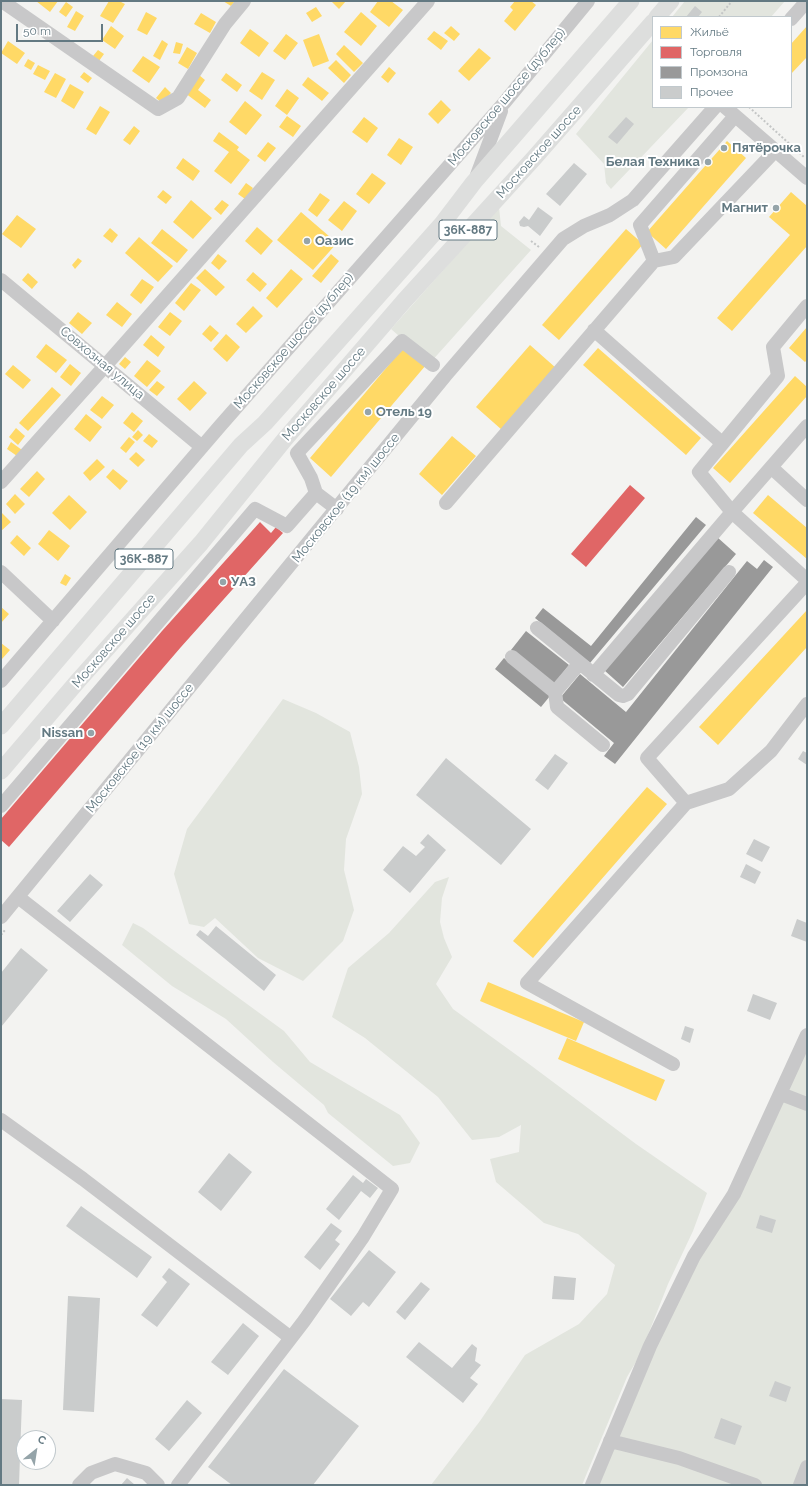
<!DOCTYPE html>
<html>
<head>
<meta charset="utf-8">
<style>
  body { margin:0 }
  #map { position:relative; width:808px; height:1486px; overflow:hidden; background:#f3f3f1; font-family:Raleway,sans-serif }
  canvas { display:block }
  .frame { position:absolute; inset:0; border:2px solid #637982; pointer-events:none }
  .legend { position:absolute; left:652px; top:16px; width:140px; height:92px; box-sizing:border-box; background:#fff; border:1px solid #c1c9cd; margin:0; padding:5px 7px; list-style:none; font-size:12px; color:#637982 }
  .legend li { display:flex; align-items:center; gap:8px; height:20px }
  .legend b { width:20px; border:1px solid #c1c9cd }
  .north { position:absolute; left:16px; top:1430px; width:40px; height:40px; box-sizing:border-box; background:#fff; border:1px solid #c1c9cd; border-radius:50%; rotate:30deg; font-size:11px; font-weight:700; line-height:16px; text-align:center; color:#637982 }
  .north::after { content:''; display:block; margin:auto; width:14px; height:18px; background:#95a4a9; clip-path:polygon(50% 0,100% 100%,50% 72%,0 100%) }
  .scale { position:absolute; left:16px; top:24px; width:87px; height:18px; box-sizing:border-box; border:2px solid #637982; border-top:0; padding-left:5px; font-size:12px; line-height:14px; white-space:nowrap; color:#637982; -webkit-text-stroke:3px #fff; paint-order:stroke }
</style>
</head>
<body>
<div id="map">
<canvas width="808" height="1486"></canvas>
<div class="frame"></div>
<ul class="legend">
<li><b style="height:11px;background:#ffd966"></b>Жильё</li>
<li><b style="height:11px;background:#e06666"></b>Торговля</li>
<li><b style="height:11px;background:#999"></b>Промзона</li>
<li><b style="height:11px;background:#cacccc"></b>Прочее</li>
</ul>
<div class="north">С</div>
<div class="scale">50 m</div>
</div>
<script>
const context = document.querySelector('canvas').getContext('2d');
context.lineJoin = 'round';
function paint(path, color) { context.fillStyle = color; context.fill(path, 'evenodd'); }
const poly = rows => new Path2D(rows.map(r => 'M' + r).join(''));
function trace(path, color, width, dash) { context.strokeStyle = color; context.lineWidth = width; context.lineCap = dash ? 'butt' : 'round'; context.setLineDash(dash || []); context.stroke(path); }
function write(font, color, halo, rows, align = 'center') {
  context.font = font + ' Raleway,sans-serif'; context.lineWidth = 4; context.setLineDash([]); context.textBaseline = 'middle'; context.strokeStyle = halo; context.fillStyle = color; for (const [text, x, y, turn = 0] of rows) {
    context.save(); context.translate(x, y); context.rotate((+turn || 0) * Math.PI / 180); context.textAlign = isNaN(turn) ? turn : align; if (halo) context.strokeText(text, 0, 0); context.fillText(text, 0, 0); context.restore();
  }
}
paint(poly([
  [685,1,785,1,771,17,672,17],
  [653,40,653,107,689,107,611,189,606,183,604,164,576,134],
  [499,207,501,226,531,250,430,363,391,329],
  [283,699,316,713,350,732,359,767,362,794,346,839,344,870,354,910,343,941,303,981,258,958,215,918,204,927,189,924,174,874,187,829],
  [449,877,442,898,440,922,444,938,452,957,436,984,453,1009,529,1064,636,1144,707,1193,693,1231,668,1284,640,1355,627,1377,582,1485,431,1485,480,1421,525,1355,579,1324,607,1294,615,1265,578,1234,544,1223,496,1182,490,1159,519,1152,521,1125,499,1137,472,1140,438,1097,365,1038,332,1017,348,968,389,933,435,882],
  [133,923,143,928,195,966,284,1031,310,1062,400,1115,420,1143,410,1163,393,1166,328,1113,324,1105,273,1062,226,1019,172,986,122,945],
  [807,1044,807,1485,596,1485,665,1324]
]), '#e2e5de');
paint(poly([
  [36,1,58,1,50,12],
  [109,1,119,1,125,4,113,23,100,16],
  [223,1,235,1,231,6],
  [331,1,346,1,339,9],
  [378,1,391,1,403,10,389,27,370,12],
  [515,1,531,1,536,5,515,31,504,21,513,10,510,7],
  [66,2,73,7,66,17,59,12],
  [316,7,322,16,312,22,306,13],
  [76,11,84,16,75,31,67,27],
  [146,12,157,18,147,35,137,30],
  [361,12,377,26,361,46,344,32],
  [201,13,216,22,210,33,194,24],
  [111,26,124,36,115,49,102,40],
  [451,26,460,34,454,41,444,33],
  [807,26,807,57,791,74,791,44],
  [250,29,269,43,259,57,240,43],
  [434,31,448,41,441,50,427,39],
  [286,34,298,43,285,60,273,51],
  [319,34,329,61,313,67,303,40],
  [162,40,168,44,160,60,153,56],
  [8,41,25,53,17,64,1,53],
  [176,42,183,44,180,54,173,53],
  [344,45,363,63,354,72,336,54],
  [187,47,197,53,188,69,178,63],
  [479,48,491,58,469,81,458,71],
  [98,50,104,54,99,61,93,56],
  [143,56,160,67,149,83,132,71],
  [28,59,35,63,31,70,24,66],
  [336,60,351,75,344,83,328,68],
  [38,65,50,71,45,80,33,74],
  [389,67,396,73,388,83,381,77],
  [84,72,92,78,88,83,80,77],
  [262,72,275,80,262,100,249,91],
  [55,73,66,79,56,98,44,92],
  [226,73,242,85,237,92,221,80],
  [199,75,205,80,198,90,211,100,205,108,185,93],
  [308,77,329,93,322,101,302,85],
  [70,84,84,92,74,109,61,101],
  [165,87,171,93,162,103,156,98],
  [287,89,299,98,287,115,275,106],
  [441,100,451,110,438,124,428,114],
  [245,101,262,115,246,135,229,122],
  [100,106,110,112,96,135,86,129],
  [287,116,301,126,293,137,279,127],
  [364,117,378,128,367,143,352,132],
  [134,126,140,131,130,145,123,140],
  [219,132,239,147,237,150,250,160,231,184,214,171,229,152,213,141],
  [399,138,413,147,401,165,387,155],
  [727,141,746,158,666,249,647,232],
  [268,142,276,148,265,162,257,156],
  [183,158,200,171,193,181,176,168],
  [372,173,386,183,369,204,356,194],
  [246,183,253,188,245,199,238,194],
  [163,190,172,197,166,204,157,197],
  [791,192,807,206,807,246,732,331,717,318,790,235,769,217],
  [320,193,330,200,317,217,308,210],
  [191,200,212,218,193,239,173,222],
  [222,200,229,205,221,215,214,209],
  [344,201,357,211,342,231,328,220],
  [301,212,337,243,313,270,277,240],
  [17,215,36,229,21,248,2,234],
  [257,227,273,241,261,255,245,241],
  [110,228,118,235,112,243,103,236],
  [162,229,188,250,177,263,151,243],
  [626,229,643,244,559,340,542,325],
  [139,237,173,266,158,282,125,253],
  [218,254,227,261,219,270,211,263],
  [331,254,339,261,321,283,312,276],
  [78,258,82,261,75,269,72,265],
  [205,269,225,287,216,296,196,278],
  [291,269,303,279,277,308,266,298],
  [253,272,267,284,260,292,246,280],
  [28,273,38,282,32,289,22,280],
  [142,279,154,287,141,304,130,295],
  [191,283,201,290,184,311,175,303],
  [117,302,132,314,122,327,106,315],
  [253,306,263,316,246,333,236,324],
  [78,312,92,323,82,334,69,323],
  [170,312,182,321,170,336,158,327],
  [210,325,219,333,211,342,202,334],
  [807,327,807,360,805,362,789,348],
  [226,334,240,347,227,362,213,349],
  [151,335,165,347,158,357,143,345],
  [46,344,67,360,56,373,36,357],
  [530,345,556,368,502,430,476,407],
  [404,347,426,365,331,477,310,458],
  [598,348,701,438,686,455,583,365],
  [125,357,131,362,125,369,119,364],
  [147,360,161,371,147,387,134,376],
  [70,364,81,373,71,386,60,377],
  [13,365,31,380,23,389,5,374],
  [795,376,807,387,807,396,730,483,713,468],
  [157,381,165,387,157,396,149,390],
  [194,381,207,393,190,411,177,399],
  [52,387,61,395,28,431,19,423],
  [102,396,114,405,102,419,90,410],
  [132,412,143,421,134,432,123,423],
  [86,414,102,427,90,442,74,429],
  [16,428,25,436,18,445,9,437],
  [138,430,143,435,137,441,132,437],
  [149,434,158,441,152,448,143,441],
  [452,436,476,456,442,495,419,474],
  [129,437,135,442,126,453,120,448],
  [11,442,22,450,17,456,7,449],
  [136,452,145,460,138,467,129,459],
  [97,459,105,467,90,481,83,473],
  [113,469,128,481,120,490,106,477],
  [37,471,45,479,29,497,20,489],
  [15,494,25,504,15,514,6,504],
  [69,495,87,512,70,530,52,513],
  [768,495,807,528,807,559,753,513],
  [1,512,11,522,1,531],
  [49,530,70,546,58,561,38,544],
  [17,535,31,548,24,556,10,543],
  [65,574,71,578,66,586,60,583],
  [1,607,9,614,1,623],
  [807,610,807,647,718,745,699,727],
  [1,643,10,650,2,659,1,658],
  [647,787,667,804,533,958,513,941],
  [488,982,584,1022,576,1041,480,1001],
  [567,1038,665,1080,656,1101,558,1059]
]), '#ffd966');
paint(poly([
  [630,485,645,498,586,567,571,554],
  [260,522,271,533,276,527,283,533,181,647,9,847,1,840,1,819,162,631]
]), '#e06666');
paint(poly([
  [696,517,706,525,590,663,535,618,543,608,591,646],
  [717,537,736,554,623,687,604,670],
  [764,560,773,567,615,764,604,756,614,743,560,698,580,674,626,712,747,561,757,569],
  [526,631,569,665,554,684,511,650],
  [504,658,550,696,541,707,495,669]
]), '#999');
paint(poly([
  [695,6,702,12,698,17,686,17],
  [626,117,634,124,617,144,608,137],
  [574,163,587,174,560,206,546,194],
  [538,207,553,218,540,236,528,226,524,227,520,226,519,222,524,216,529,220],
  [803,751,807,753,807,765,798,759],
  [555,754,568,763,548,790,535,780],
  [446,758,531,829,501,865,416,795],
  [428,834,446,850,410,893,383,870,403,846,416,856,425,847,420,843],
  [754,839,770,847,762,862,746,854],
  [746,864,761,872,755,884,740,877],
  [90,874,103,885,70,922,57,911],
  [797,919,807,923,807,942,791,936],
  [216,926,276,975,264,991,196,935,200,930,208,936],
  [21,948,48,970,1,1027,1,973],
  [753,994,777,1003,770,1020,747,1011],
  [685,1026,694,1029,690,1043,681,1039],
  [229,1153,252,1172,221,1211,198,1192],
  [353,1175,363,1183,366,1179,378,1188,370,1198,361,1191,339,1220,326,1209],
  [81,1206,152,1257,137,1278,66,1226],
  [760,1215,776,1220,772,1233,756,1228],
  [331,1223,342,1231,335,1240,340,1244,320,1270,304,1257],
  [369,1250,396,1272,369,1307,363,1302,351,1316,330,1299],
  [169,1268,190,1284,157,1327,141,1315,167,1282,162,1277],
  [554,1276,576,1278,574,1300,552,1299],
  [421,1282,430,1289,405,1320,396,1312],
  [68,1296,100,1298,94,1412,63,1410],
  [243,1323,259,1336,228,1375,211,1362],
  [419,1342,452,1368,472,1344,477,1348,475,1361,481,1365,470,1378,478,1384,463,1403,406,1357],
  [284,1369,359,1426,313,1485,232,1485,208,1467],
  [775,1381,791,1387,786,1402,769,1396],
  [1,1399,22,1400,19,1485,1,1485],
  [187,1400,202,1413,169,1451,155,1439],
  [721,1418,742,1426,735,1445,714,1438],
  [127,1478,135,1485,121,1485]
]), '#cacccc');
trace(poly([
  [719,17,732,1],
  [749,107,805,158],
  [531,241,539,247],
  [1,935,5,930]
]), '#c4c6c6', 2, [2, 2]);
trace(poly([
  [2,1,158,109,178,98,225,24,244,1],
  [791,19,807,1],
  [725,107,807,178],
  [477,175,501,111],
  [654,261,640,225,735,116],
  [1,280,202,447],
  [594,330,722,443],
  [807,426,732,512,807,580],
  [772,468,807,500],
  [1,482,105,366,428,1],
  [316,493,337,509],
  [446,503,654,261,674,257,775,151],
  [1,572,53,621],
  [537,628,619,695,623,696,628,694,729,572],
  [512,657,555,692,579,664],
  [593,675,732,512,699,472,778,376,773,347,807,306],
  [1,681,220,426,504,103,588,1],
  [555,692,557,707,603,745],
  [686,803,729,789,771,751,807,704],
  [1,806,255,509,287,526,316,493,311,478,297,453,402,341,433,365],
  [18,897,392,1189,363,1237,304,1321,178,1485],
  [1,917,445,376,563,239,584,226,610,215,633,200,715,107],
  [673,1064,527,983,686,803,647,758,807,583],
  [781,1094,807,1104],
  [1,1120,83,1179,291,1338],
  [610,1441,679,1458,755,1485],
  [79,1485,91,1473,115,1464,146,1473,158,1485],
  [592,1485,650,1346,694,1256,734,1194,807,1035],
  [800,1485,807,1467]
]), '#c8c8c9', 14);
trace(poly([
  [657,17,671,1],
  [1,726,241,445,265,423,290,395,442,224,474,182,631,1],
  [1,771,77,682,201,543,285,439,404,301,535,157,653,22]
]), '#dddedd', 17);
for (const [x, y, r, color] of [
  [724,148,4,"#95a4a9"],
  [708,162,4,"#95a4a9"],
  [776,208,4,"#95a4a9"],
  [307,241,4,"#95a4a9"],
  [368,412,4,"#95a4a9"],
  [223,582,4,"#95a4a9"],
  [91,733,4,"#95a4a9"]
]) { const dot = new Path2D(); dot.arc(x, y, r, 0, 2 * Math.PI); context.fillStyle = color; context.fill(dot); trace(dot, '#fff', 1.5); }
for (const [x, y, w] of [
  [468,230,58],
  [144,559,58]
]) { const box = new Path2D(); box.roundRect(x - w / 2, y - 10, w, 20, 3); context.fillStyle = '#fff'; context.fill(box); trace(box, '#637982', 1); }
write('bold 12px', '#637982', null, [
  ["36К-887",468,230],
  ["36К-887",144,559]
]);
write('13px', '#637982', '#fff', [
  ["Московское шоссе (дублер)",507,97,-50],
  ["Московское шоссе",539,152,-48],
  ["Московское шоссе (дублер)",294,341,-49],
  ["Совхозная улица",102,363,40],
  ["Московское шоссе",324,394,-49],
  ["Московское (19 км) шоссе",346,498,-51],
  ["Московское шоссе",114,641,-49],
  ["Московское (19 км) шоссе",140,748,-51]
]);
write('bold 13px', '#637982', '#fff', [
  ["Пятёрочка",732,148],
  ["Белая Техника",700,162,"right"],
  ["Магнит",768,208,"right"],
  ["Оазис",315,241],
  ["Отель 19",376,412],
  ["УАЗ",231,582],
  ["Nissan",83,733,"right"]
], 'left');
</script>
</body>
</html>
